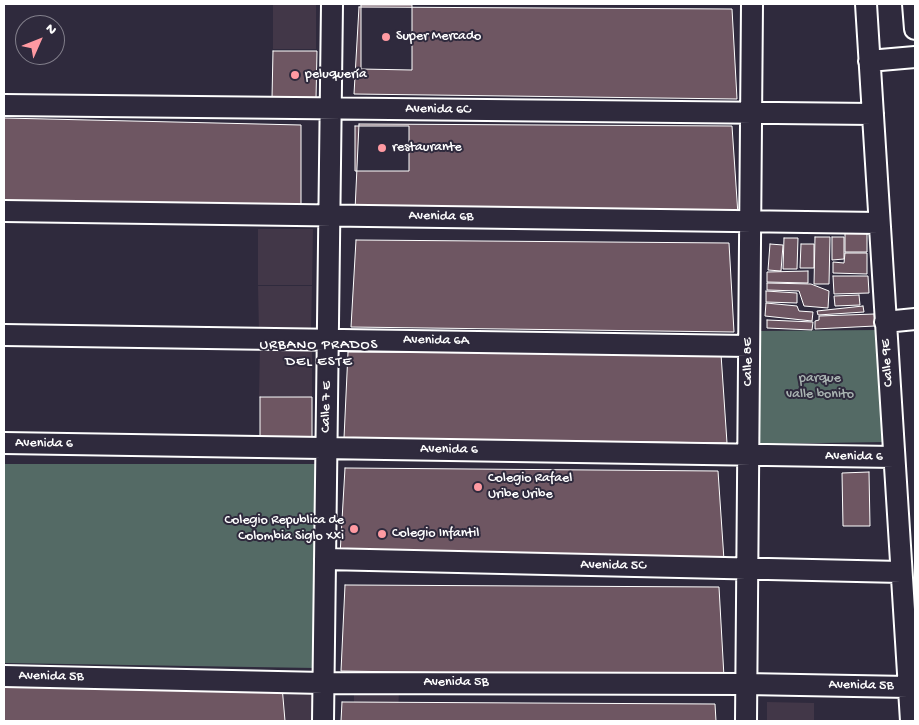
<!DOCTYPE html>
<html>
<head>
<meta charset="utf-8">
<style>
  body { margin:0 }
  #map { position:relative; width:919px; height:725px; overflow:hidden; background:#2f2a3d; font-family:"Gochi Hand",sans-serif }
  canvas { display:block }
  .frame { position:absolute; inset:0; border:5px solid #fff; pointer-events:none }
  .north { position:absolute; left:15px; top:15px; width:50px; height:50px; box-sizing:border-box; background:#2f2a3d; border:1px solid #827f8b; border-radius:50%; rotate:46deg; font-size:14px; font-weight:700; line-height:20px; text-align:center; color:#fff }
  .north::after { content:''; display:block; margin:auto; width:18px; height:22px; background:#ff9aa2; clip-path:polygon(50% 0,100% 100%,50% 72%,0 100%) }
</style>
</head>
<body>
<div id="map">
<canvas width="919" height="725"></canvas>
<div class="frame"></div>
<div class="north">N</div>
</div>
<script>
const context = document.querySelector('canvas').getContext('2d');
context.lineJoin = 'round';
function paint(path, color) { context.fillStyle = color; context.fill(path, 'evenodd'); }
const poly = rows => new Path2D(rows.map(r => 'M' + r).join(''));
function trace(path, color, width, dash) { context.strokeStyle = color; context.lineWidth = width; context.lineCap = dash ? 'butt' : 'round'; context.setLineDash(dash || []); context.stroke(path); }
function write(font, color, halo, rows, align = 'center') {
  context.font = font + ' "Gochi Hand",sans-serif'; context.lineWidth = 4; context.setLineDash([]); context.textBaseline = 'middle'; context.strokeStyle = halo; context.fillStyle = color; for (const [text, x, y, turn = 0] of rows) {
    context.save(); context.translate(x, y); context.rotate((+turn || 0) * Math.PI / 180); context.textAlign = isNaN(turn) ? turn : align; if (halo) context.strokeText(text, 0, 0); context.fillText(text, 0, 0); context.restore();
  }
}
paint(poly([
  [273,4,316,4,316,49,273,49],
  [258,229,313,229,312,285,258,285],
  [258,286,312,286,311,333,259,333],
  [260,346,312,346,312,397,259,396],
  [354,688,399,688,398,721,354,721],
  [260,689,321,690,321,721,260,721],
  [767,702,814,703,814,721,767,721]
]), '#423748');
paint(poly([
  [879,330,886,442,757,444,755,331],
  [4,464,320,464,315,668,4,663]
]), '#546a65');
const building = poly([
  [361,5,412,5,412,70,361,69,361,5],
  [359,7,732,9,737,99,354,94,359,7],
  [273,51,317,51,316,99,272,98,273,51],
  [4,118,301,125,301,215,4,202,4,118],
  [359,124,732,126,738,215,355,210,359,124],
  [355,126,409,126,409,171,355,171,355,126],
  [845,233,867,233,867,252,845,252,845,233],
  [815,237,830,237,829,284,814,284,815,237],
  [832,237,844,237,844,259,832,260,832,237],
  [784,238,798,238,797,269,783,269,784,238],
  [356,240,729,243,734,332,351,327,356,240],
  [770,244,783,245,781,271,768,270,770,244],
  [801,244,814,244,814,268,800,268,801,244],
  [845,253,867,253,867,274,833,273,833,262,844,263,845,253],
  [808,271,808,283,767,282,767,272,808,271],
  [833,276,868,276,869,293,834,294,833,276],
  [767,283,811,284,829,291,828,308,804,306,799,291,767,290,767,283],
  [766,291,797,293,797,303,766,302,766,291],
  [859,295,860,305,835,306,834,296,859,295],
  [766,303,797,306,799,311,813,312,812,321,765,316,766,303],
  [863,306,864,312,818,315,817,311,863,306],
  [874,314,875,326,815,329,815,321,819,320,819,316,874,314],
  [767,320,813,322,812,330,767,328,767,320],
  [348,352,721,354,727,443,344,438,348,352],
  [260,397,312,397,312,447,260,446,260,397],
  [345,468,718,471,724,560,340,555,345,468],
  [869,472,870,526,843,526,842,473,869,472],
  [345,585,719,587,724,677,341,671,345,585],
  [4,685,282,686,285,721,4,721,4,685],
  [342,702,715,704,716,721,341,721,342,702]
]);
paint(building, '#6e5662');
trace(building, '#fff', 1);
const minor = poly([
  [866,4,911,721],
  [913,4,915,29],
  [869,61,915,57],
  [4,105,873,114],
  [4,211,879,223],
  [885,322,915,319],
  [4,335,749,346],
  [4,443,894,457],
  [325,559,901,572],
  [4,676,323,683,746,684,908,687],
  [323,721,332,4],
  [746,721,752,4]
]);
trace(minor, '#fff', 24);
trace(minor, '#2f2a3d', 20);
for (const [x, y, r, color] of [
  [386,37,5,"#ff9aa2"],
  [295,75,5,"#ff9aa2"],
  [382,148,5,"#ff9aa2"],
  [478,487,5,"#ff9aa2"],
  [354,529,5,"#ff9aa2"],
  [382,534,5,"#ff9aa2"]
]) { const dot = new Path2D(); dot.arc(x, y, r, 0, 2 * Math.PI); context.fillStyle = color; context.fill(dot); trace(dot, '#2f2a3d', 2); }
write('14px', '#fff', '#2f2a3d', [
  ["Super Mercado",396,37],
  ["peluquería",305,75],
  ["restaurante",392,148],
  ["Colegio Rafael",488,479],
  ["Uribe Uribe",488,495],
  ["Colegio Republica de",344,521,"right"],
  ["Colombia Siglo Xxi",344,537,"right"],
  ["Colegio Infantil",392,534]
], 'left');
write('14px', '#fff', '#2f2a3d', [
  ["Avenida 6C",438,110,1],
  ["Avenida 6B",441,217,1],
  ["Avenida 6A",436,341,1],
  ["Calle 8E",749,362,-90],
  ["Calle 9E",888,363,-94],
  ["Calle 7 E",327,407,-89],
  ["Avenida 6",44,444,1],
  ["Avenida 6",449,450,1],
  ["Avenida 6",854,457,1],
  ["Avenida 5C",613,566,1],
  ["Avenida 5B",51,677,1],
  ["Avenida 5B",456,683],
  ["Avenida 5B",861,686,1]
]);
write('14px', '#aab4b2', '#2f2a3d', [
  ["parque",820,379],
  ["valle bonito",820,395]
]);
context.letterSpacing = '1px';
write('15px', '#fff', '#2f2a3d', [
  ["URBANO PRADOS",319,346],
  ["DEL ESTE",319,363]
]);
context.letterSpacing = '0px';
</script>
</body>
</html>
